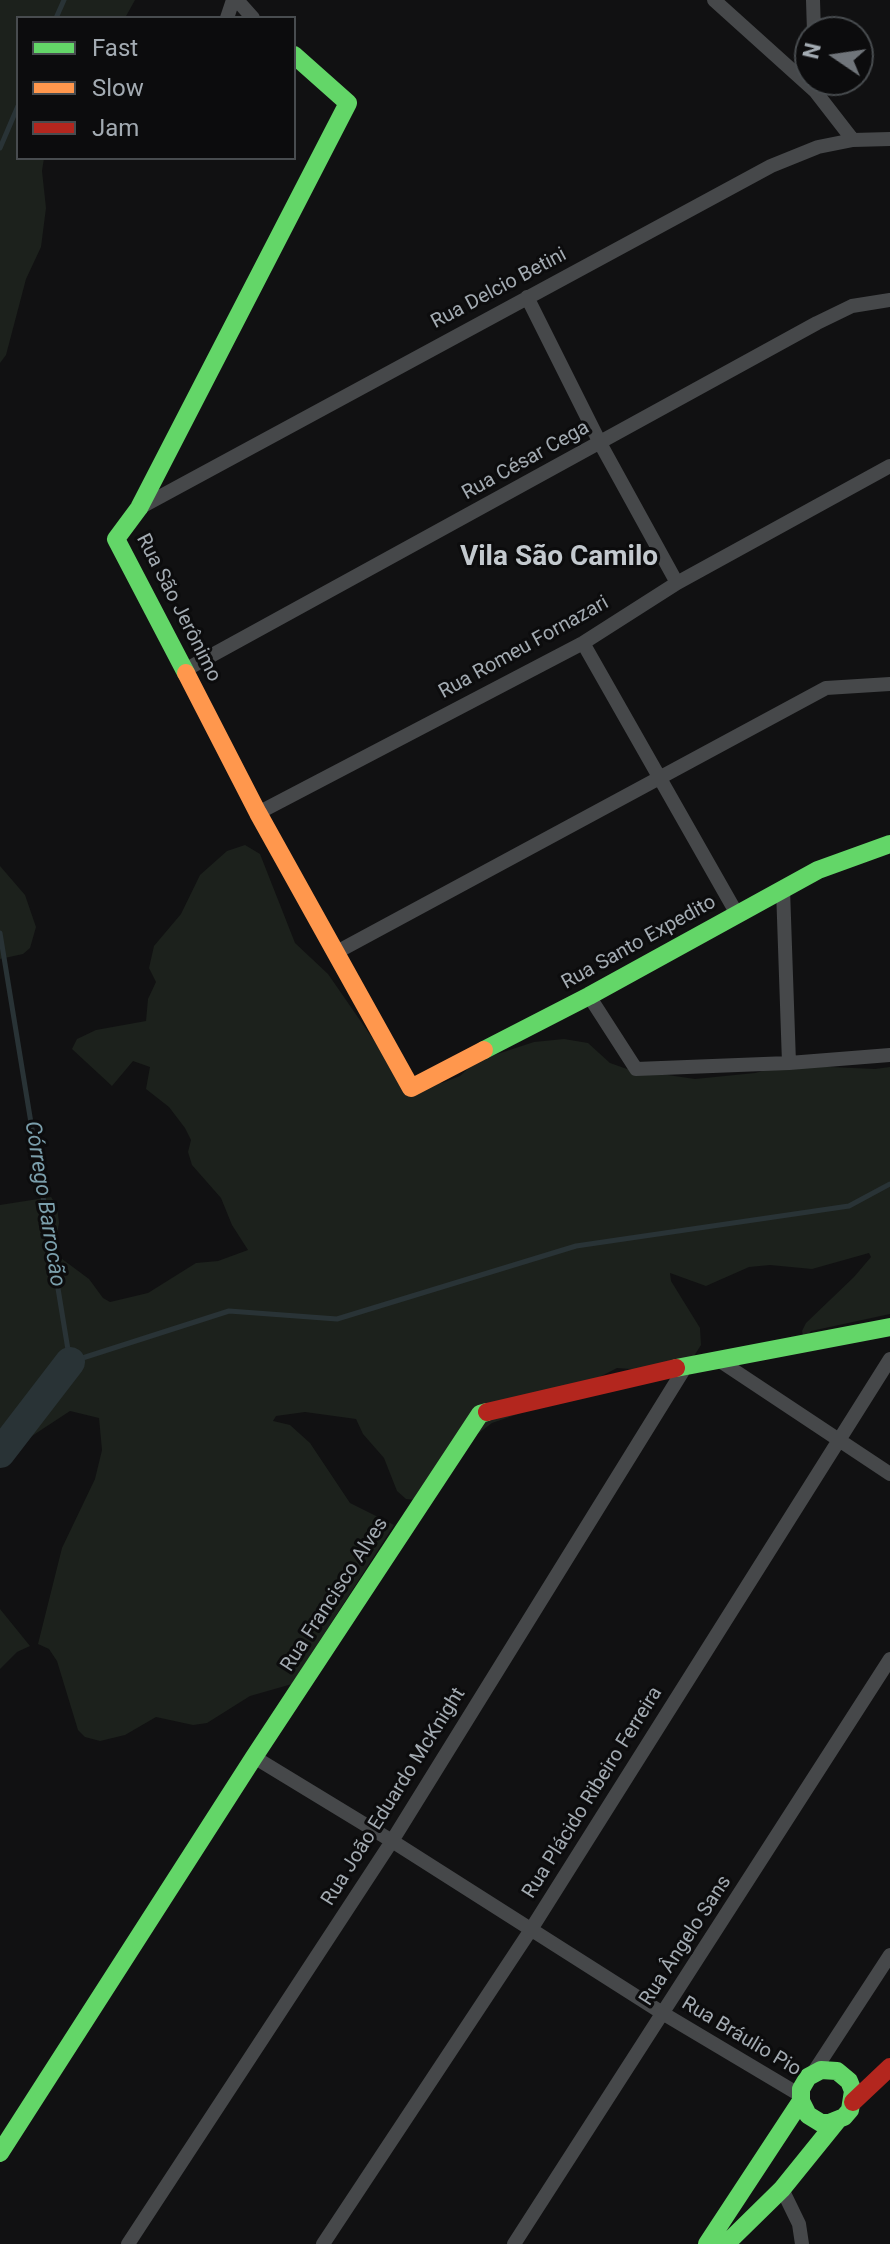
<!DOCTYPE html>
<html>
<head>
<meta charset="utf-8">
<style>
  body { margin:0 }
  #map { position:relative; width:890px; height:2244px; overflow:hidden; background:#111112; font-family:Roboto,sans-serif }
  canvas { display:block }
  .legend { position:absolute; left:16px; top:16px; width:280px; height:144px; box-sizing:border-box; background:#0c0c0d; border:2px solid #484c4f; margin:0; padding:10px 14px; list-style:none; font-size:24px; color:#a3abb2 }
  .legend li { display:flex; align-items:center; gap:16px; height:40px }
  .legend b { width:40px; border:2px solid #484c4f }
  .north { position:absolute; left:794px; top:16px; width:80px; height:80px; box-sizing:border-box; background:#0c0c0d; border:2px solid #484c4f; border-radius:50%; rotate:283deg; font-size:22px; font-weight:700; line-height:32px; text-align:center; color:#a3abb2 }
  .north::after { content:''; display:block; margin:auto; width:28px; height:36px; background:#70757a; clip-path:polygon(50% 0,100% 100%,50% 72%,0 100%) }
</style>
</head>
<body>
<div id="map">
<canvas width="890" height="2244"></canvas>
<ul class="legend">
<li><b style="height:10px;background:#63d668"></b>Fast</li>
<li><b style="height:10px;background:#ff974d"></b>Slow</li>
<li><b style="height:10px;background:#b3261e"></b>Jam</li>
</ul>
<div class="north">N</div>
</div>
<script>
const context = document.querySelector('canvas').getContext('2d');
context.lineJoin = 'round';
function paint(path, color) { context.fillStyle = color; context.fill(path, 'evenodd'); }
const poly = rows => new Path2D(rows.map(r => 'M' + r).join(''));
function trace(path, color, width, dash) { context.strokeStyle = color; context.lineWidth = width; context.lineCap = dash ? 'butt' : 'round'; context.setLineDash(dash || []); context.stroke(path); }
function write(font, color, halo, rows, align = 'center') {
  context.font = font + ' Roboto,sans-serif'; context.lineWidth = 6; context.setLineDash([]); context.textBaseline = 'middle'; context.strokeStyle = halo; context.fillStyle = color; for (const [text, x, y, turn = 0] of rows) {
    context.save(); context.translate(x, y); context.rotate((+turn || 0) * Math.PI / 180); context.textAlign = isNaN(turn) ? turn : align; if (halo) context.strokeText(text, 0, 0); context.fillText(text, 0, 0); context.restore();
  }
}
paint(poly([
  [0,0,135,0,125,18,18,18,18,158,44,158,42,171,46,208,41,247,26,279,6,355,0,363],
  [245,845,260,854,295,943,328,974,391,1065,403,1076,442,1083,460,1076,476,1061,534,1042,564,1039,588,1043,610,1063,627,1069,695,1079,755,1073,786,1065,875,1069,890,1067,890,1314,811,1331,804,1340,802,1331,806,1323,854,1277,871,1257,869,1253,812,1269,770,1265,749,1267,706,1286,670,1273,671,1281,700,1328,701,1345,694,1356,659,1371,617,1368,547,1404,492,1423,468,1441,416,1500,406,1499,397,1491,384,1458,363,1434,356,1419,305,1412,276,1416,273,1421,290,1425,310,1443,350,1503,394,1525,292,1684,250,1696,207,1723,193,1725,156,1717,125,1735,100,1741,85,1737,78,1730,57,1661,49,1649,38,1644,62,1548,95,1479,102,1450,99,1418,70,1411,0,1457,0,1205,51,1197,57,1206,59,1223,54,1253,89,1279,103,1298,110,1302,148,1293,196,1263,218,1261,248,1250,232,1225,221,1198,192,1165,188,1152,191,1140,185,1128,169,1107,146,1089,150,1067,133,1061,112,1086,72,1049,77,1039,96,1030,146,1021,148,999,156,982,149,968,154,946,181,914,200,875,227,851],
  [0,866,25,895,36,927,30,948,23,954,0,959],
  [0,1609,30,1646,17,1652,0,1669]
]), '#1c211c');
trace(poly([
  [56,18,64,0],
  [0,148,18,106],
  [0,933,70,1362,229,1311,337,1319,576,1246,849,1206,890,1184]
]), '#293336', 5);
trace(poly([
  [0,1453,70,1362]
]), '#293336', 30);
trace(poly([
  [237,0,253,18],
  [714,0,815,91,853,140],
  [813,0,814,32],
  [227,18,233,0],
  [527,297,600,443,677,583],
  [141,507,771,166,818,147,853,140,890,139],
  [583,643,737,914],
  [185,670,817,323,852,306,890,300],
  [258,813,583,643,677,583,890,466],
  [783,889,789,1063],
  [335,953,826,688,890,684],
  [589,996,636,1069,789,1063,890,1055],
  [720,1361,890,1474],
  [254,1757,392,1841,664,2014,800,2095],
  [813,2073,890,1955],
  [782,2189,799,2224,802,2244],
  [128,2244,392,1841,686,1366],
  [323,2244,530,1931,890,1359],
  [514,2244,890,1659]
]), '#46484a', 14);
trace(poly([
  [186,673,116,539,139,508,348,103,294,55],
  [484,1050,589,996,818,870,890,844],
  [676,1368,890,1327],
  [0,2153,254,1757,480,1414,487,1412],
  [707,2244,801,2101,801,2089,808,2077,821,2070,837,2071,849,2081,853,2091,850,2110,844,2117,829,2123,821,2123,808,2115,801,2101],
  [726,2244,782,2189,837,2121]
]), '#63d668', 18);
trace(poly([
  [186,673,258,813,411,1088,484,1050]
]), '#ff974d', 18);
trace(poly([
  [487,1412,676,1368],
  [853,2102,890,2067]
]), '#b3261e', 18);
write('20px', '#a3abb2', '#0c0c0d', [
  ["Rua Delcio Betini",499,289,-28],
  ["Rua César Cega",526,461,-29],
  ["Rua São Jerônimo",178,608,63],
  ["Rua Romeu Fornazari",524,648,-29],
  ["Rua Santo Expedito",639,943,-29],
  ["Rua Francisco Alves",335,1595,-57],
  ["Rua Plácido Ribeiro Ferreira",593,1793,-58],
  ["Rua João Eduardo McKnight",394,1797,-58],
  ["Rua Ângelo Sans",686,1941,-57],
  ["Rua Bráulio Pio",741,2037,31]
]);
write('italic 22px', '#7b9fac', '#0c0c0d', [
  ["Córrego Barrocão",44,1204,81]
]);
write('bold 28px', '#c3c9ce', '#0c0c0d', [
  ["Vila São Camilo",559,558]
]);
</script>
</body>
</html>
